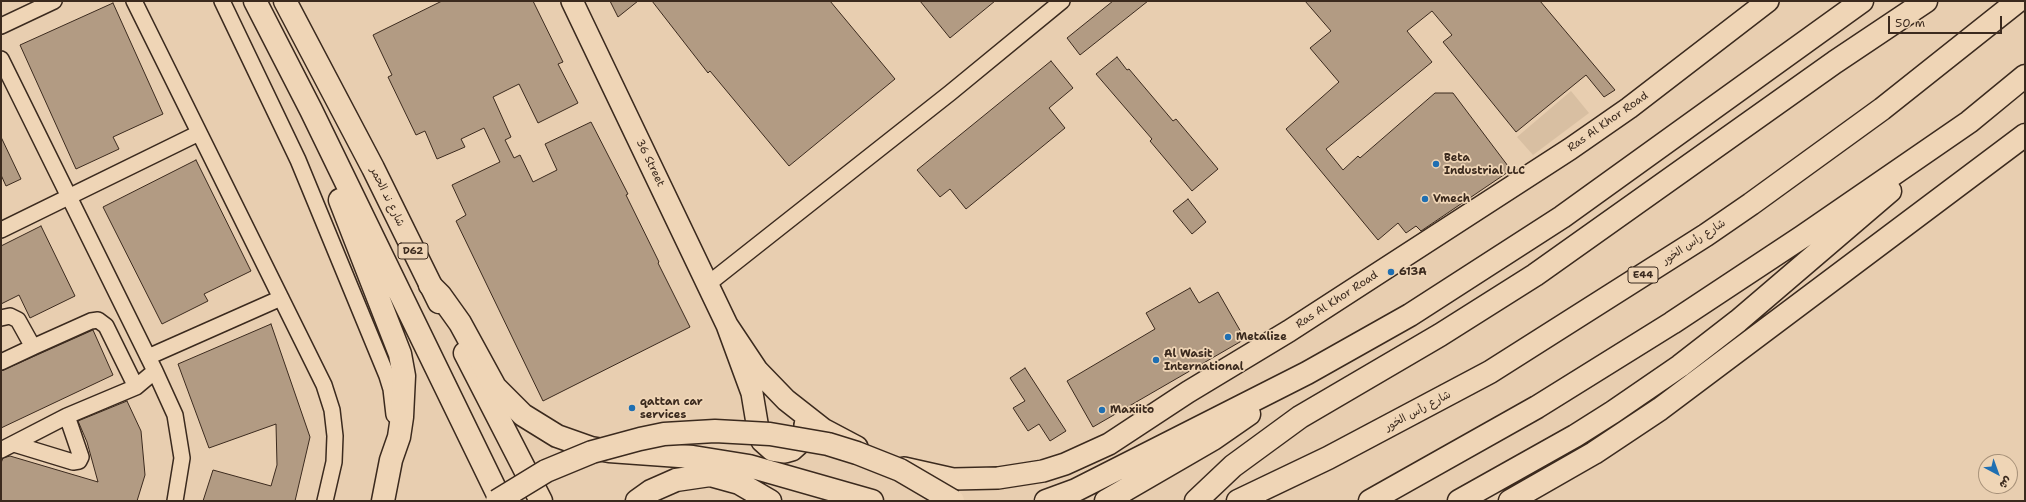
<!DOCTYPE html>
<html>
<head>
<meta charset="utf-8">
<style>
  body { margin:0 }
  #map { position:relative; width:2026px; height:502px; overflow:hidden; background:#e8ceb0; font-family:"Shantell Sans","Playpen Sans Arabic",sans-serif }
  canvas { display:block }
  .frame { position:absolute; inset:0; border:2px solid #3b2a1e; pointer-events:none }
  .north { position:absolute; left:1978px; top:454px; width:40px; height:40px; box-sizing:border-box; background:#efd5b6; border:1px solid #a79179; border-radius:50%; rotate:139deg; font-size:11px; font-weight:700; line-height:16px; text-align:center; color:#3b2a1e }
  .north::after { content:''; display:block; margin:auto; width:14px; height:18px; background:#1f6fb2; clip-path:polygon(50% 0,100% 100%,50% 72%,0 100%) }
  .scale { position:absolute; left:1888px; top:16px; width:114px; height:18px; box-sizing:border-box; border:2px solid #3b2a1e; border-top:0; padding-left:5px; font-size:12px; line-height:14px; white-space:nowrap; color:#3b2a1e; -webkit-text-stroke:3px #efd5b6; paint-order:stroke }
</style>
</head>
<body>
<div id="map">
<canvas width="2026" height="502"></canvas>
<div class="frame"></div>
<div class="north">ش</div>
<div class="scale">50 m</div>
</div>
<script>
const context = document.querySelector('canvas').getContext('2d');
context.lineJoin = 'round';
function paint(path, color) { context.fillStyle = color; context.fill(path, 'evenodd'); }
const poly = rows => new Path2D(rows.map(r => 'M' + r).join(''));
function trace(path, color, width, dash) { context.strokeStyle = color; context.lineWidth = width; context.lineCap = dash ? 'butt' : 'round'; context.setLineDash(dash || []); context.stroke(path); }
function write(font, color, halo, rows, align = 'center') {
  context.font = font + ' "Shantell Sans","Playpen Sans Arabic",sans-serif'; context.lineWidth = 3.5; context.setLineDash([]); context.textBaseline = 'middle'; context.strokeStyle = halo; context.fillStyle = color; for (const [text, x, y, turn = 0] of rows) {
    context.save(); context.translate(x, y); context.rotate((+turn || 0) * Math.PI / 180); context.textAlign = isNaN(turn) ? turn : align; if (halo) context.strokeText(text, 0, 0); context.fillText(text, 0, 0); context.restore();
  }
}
paint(poly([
  [1571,91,1589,113,1533,155,1517,137]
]), '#d8bfa2');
const building = poly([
  [442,1,533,1,563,62,558,64,578,103,538,123,519,84,493,97,511,137,505,140,514,158,520,155,533,182,557,170,545,144,591,122,628,194,626,195,659,262,658,263,690,327,543,401,456,221,466,215,452,185,500,162,484,128,461,139,465,147,437,159,425,131,416,135,388,77,392,75,373,35,442,1],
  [610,1,638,1,618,17,610,1],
  [652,1,830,1,895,79,789,166,710,71,708,73,652,1],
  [920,1,995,1,950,38,920,1],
  [1113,1,1148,1,1080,55,1067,38,1113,1],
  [1305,1,1540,1,1615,90,1604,97,1586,75,1516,132,1443,42,1452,35,1432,11,1407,31,1432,62,1326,149,1343,170,1358,156,1360,158,1435,93,1453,93,1511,170,1421,231,1416,226,1406,233,1398,223,1378,240,1286,129,1339,82,1310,48,1331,31,1305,1],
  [113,3,163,114,113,137,119,149,76,169,20,45,113,3],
  [1117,57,1127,70,1129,69,1173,121,1176,119,1218,169,1192,191,1150,141,1152,139,1096,74,1117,57],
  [1051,61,1073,88,1049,108,1065,128,966,209,950,189,940,197,917,170,1051,61],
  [1,137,21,179,6,186,1,175,1,137],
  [196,160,251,271,204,294,208,301,162,324,103,207,196,160],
  [1188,199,1206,222,1192,234,1173,211,1188,199],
  [41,226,75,296,30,318,19,295,1,304,1,246,41,226],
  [1190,288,1199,303,1218,292,1245,339,1093,427,1067,381,1155,329,1146,313,1190,288],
  [271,324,310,437,295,501,203,501,213,470,271,486,277,465,276,424,209,448,178,364,271,324],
  [93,330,113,375,1,428,1,371,93,330],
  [1025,368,1066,431,1050,441,1039,424,1028,431,1013,408,1025,401,1010,378,1025,368],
  [127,401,141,431,145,475,137,501,1,501,1,463,3,458,10,456,98,482,87,442,78,421,127,401]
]);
paint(building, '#b29b83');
trace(building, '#3b2a1e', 1);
const street = poly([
  [134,1,324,385,332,410,335,436,334,462,325,501],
  [222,1,298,160,387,376,391,389,394,415],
  [1,26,54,1],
  [1,59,155,371,175,415,182,458,175,501],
  [1,230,199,133],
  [708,284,950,93,1062,1],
  [1,318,10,316,18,320,33,347,1,362],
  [33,347,91,321,98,320,106,326,136,387],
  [148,357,281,298],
  [14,444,73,462,79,461,81,457,67,416],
  [1,450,67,416,136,387,155,371]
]);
const secondary = poly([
  [572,1,727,325,752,393,759,435,762,441,772,450,785,452,792,450,802,441,805,435,805,425],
  [727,325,757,370,786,400,823,429,857,447],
  [904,468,953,479,998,478,1043,471,1065,464,1109,444,1188,392,1289,331,1570,149,1629,108,1768,1]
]);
const primary = poly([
  [255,1,311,110,501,501],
  [285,1,373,168,439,302],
  [340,200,400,354,404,376,402,417,399,437,391,460,383,501],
  [465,353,541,501]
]);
const highway = poly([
  [430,285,440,295,460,323,495,387,523,415,557,436,591,448,609,451,693,457,749,466,872,501],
  [637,501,651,491,676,480,710,475,739,483,770,501],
  [1046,501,1076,490,1307,373,1410,315,1562,217,1862,1],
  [1106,501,1213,439,1249,414],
  [1196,501,1233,466,1300,417,1440,335,1535,275,1835,62,1926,1],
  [1238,501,1328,458,1490,372,1706,235,1751,204,1882,109,2018,1],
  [1370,501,1537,407,1672,323,1802,237,1969,122,2025,76],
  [1459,501,1575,436,1613,412,1680,366,1738,321,1890,191],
  [1510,501,1594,453,1660,409,2025,135]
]);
trace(street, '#3b2a1e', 18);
trace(secondary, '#3b2a1e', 24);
trace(primary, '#3b2a1e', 25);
trace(highway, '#3b2a1e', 25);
trace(street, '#efd5b6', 15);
trace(secondary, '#efd5b6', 21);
trace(primary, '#efd5b6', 22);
trace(highway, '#efd5b6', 22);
const highwayBridge = poly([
  [497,501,546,471,592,452,640,439,664,434,715,431,770,434,828,444,857,453,900,470,953,501]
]);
trace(highwayBridge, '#3b2a1e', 25, []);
trace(highwayBridge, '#efd5b6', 22);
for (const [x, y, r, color] of [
  [1436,164,4,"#1f6fb2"],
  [1425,199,4,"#1f6fb2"],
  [1391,272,4,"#1f6fb2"],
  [1228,337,4,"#1f6fb2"],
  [1156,360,4,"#1f6fb2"],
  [632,408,4,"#1f6fb2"],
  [1102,410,4,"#1f6fb2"]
]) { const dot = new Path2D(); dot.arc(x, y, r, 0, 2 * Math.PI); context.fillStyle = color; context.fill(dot); trace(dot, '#efd5b6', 1.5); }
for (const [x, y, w] of [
  [413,251,30],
  [1643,275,30]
]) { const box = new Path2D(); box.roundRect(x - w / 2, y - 8, w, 16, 3); context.fillStyle = '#efd5b6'; context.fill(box); trace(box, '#3b2a1e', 1); }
write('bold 10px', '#3b2a1e', null, [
  ["D62",413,251],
  ["E44",1643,275]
]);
write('11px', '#3b2a1e', '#efd5b6', [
  ["Ras Al Khor Road",1608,122,-35],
  ["36 Street",650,163,64],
  ["شارع ند الحمر",387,197,64],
  ["شارع رأس الخور",1694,242,-33],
  ["Ras Al Khor Road",1337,300,-33],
  ["شارع رأس الخور",1418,411,-28]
]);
write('bold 11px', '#3b2a1e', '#efd5b6', [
  ["Beta",1444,158],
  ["Industrial LLC",1444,171],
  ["Vmech",1433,199],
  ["613A",1399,272],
  ["Metalize",1236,337],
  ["Al Wasit",1164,354],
  ["International",1164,367],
  ["qattan car",640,402],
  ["services",640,415],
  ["Maxiito",1110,410]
], 'left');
</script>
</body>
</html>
